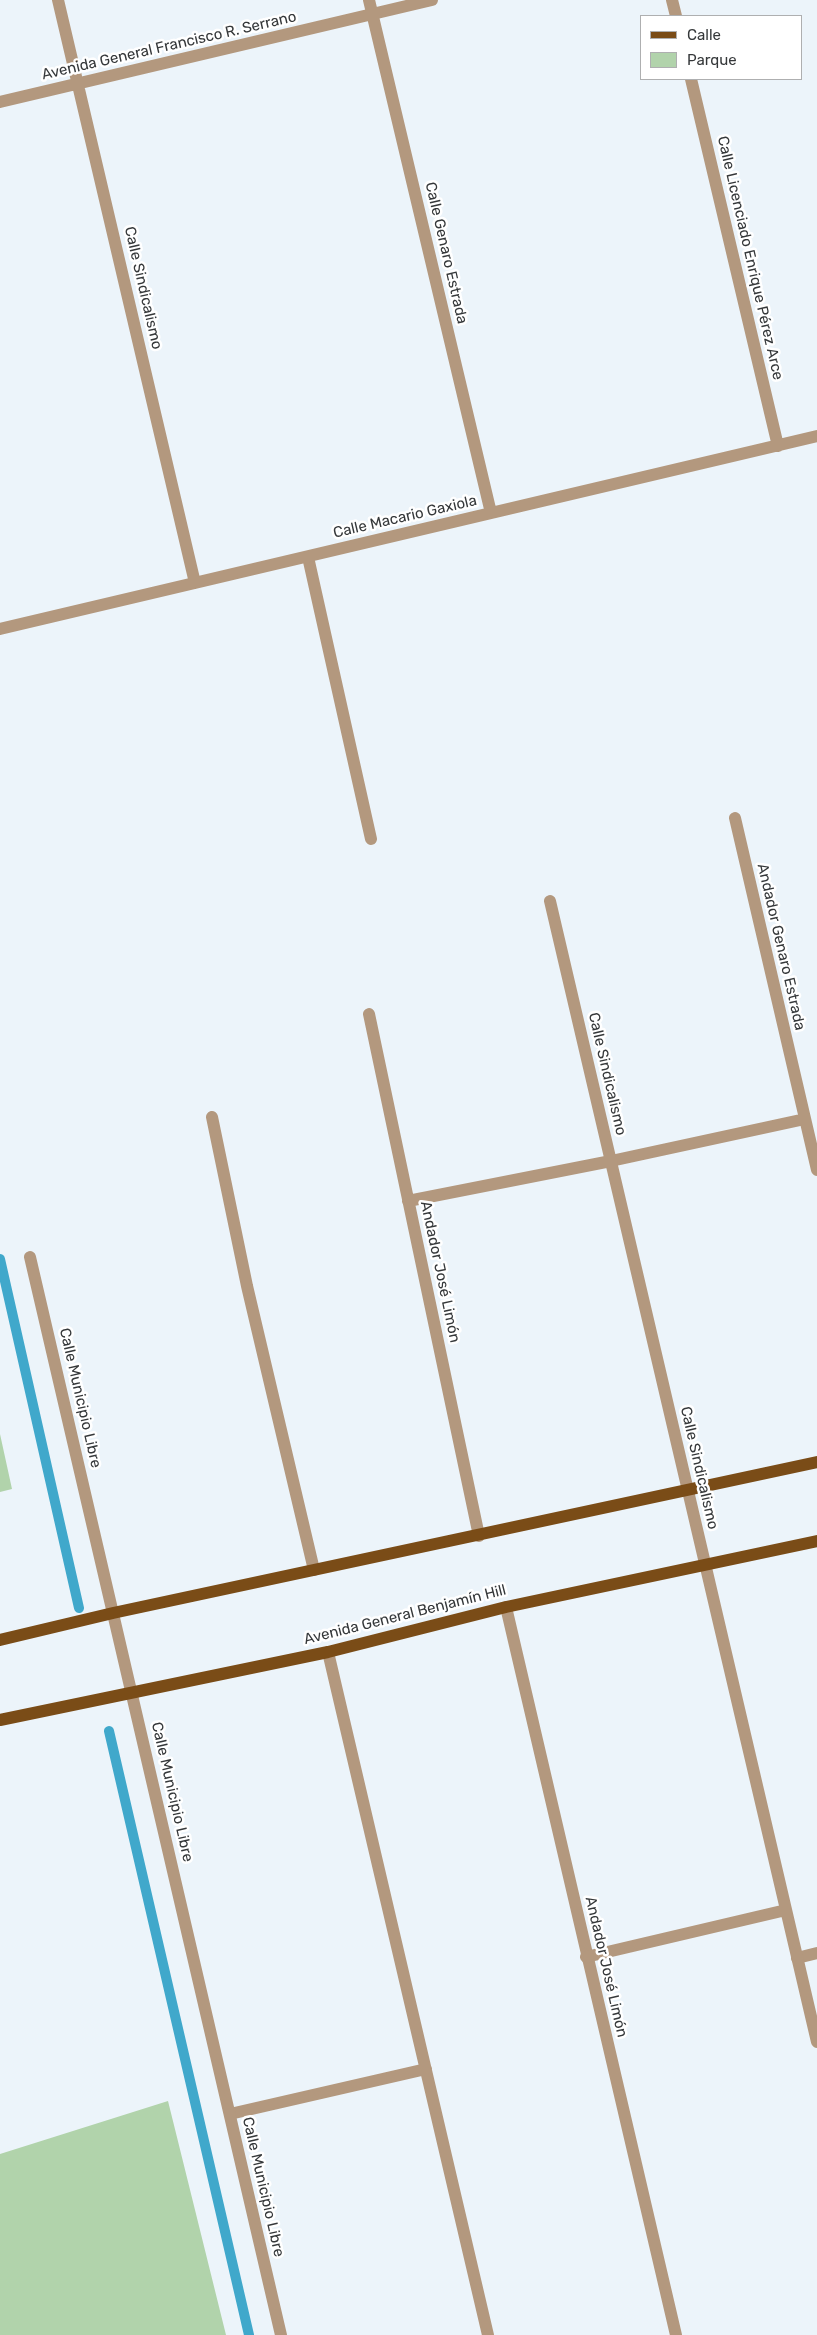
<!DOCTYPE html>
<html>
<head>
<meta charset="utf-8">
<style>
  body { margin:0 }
  #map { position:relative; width:817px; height:2335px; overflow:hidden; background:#ecf4fa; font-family:Rubik,sans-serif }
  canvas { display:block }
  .legend { position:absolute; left:640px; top:15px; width:162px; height:65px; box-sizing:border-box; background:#fff; border:1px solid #aeafb0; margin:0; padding:6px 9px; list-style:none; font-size:15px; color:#35383a }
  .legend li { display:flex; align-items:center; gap:10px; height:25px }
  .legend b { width:25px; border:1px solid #aeafb0 }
</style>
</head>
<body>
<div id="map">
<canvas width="817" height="2335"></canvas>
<ul class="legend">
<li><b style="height:6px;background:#7a4c17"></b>Calle</li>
<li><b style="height:14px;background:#b1d3ab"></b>Parque</li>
</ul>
</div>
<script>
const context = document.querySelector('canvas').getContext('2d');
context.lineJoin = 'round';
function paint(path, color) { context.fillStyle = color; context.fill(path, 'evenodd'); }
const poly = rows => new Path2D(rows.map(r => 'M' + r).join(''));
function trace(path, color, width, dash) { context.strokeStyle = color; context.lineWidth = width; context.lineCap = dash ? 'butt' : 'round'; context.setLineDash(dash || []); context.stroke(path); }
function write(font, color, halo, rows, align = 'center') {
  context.font = font + ' Rubik,sans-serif'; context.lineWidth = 5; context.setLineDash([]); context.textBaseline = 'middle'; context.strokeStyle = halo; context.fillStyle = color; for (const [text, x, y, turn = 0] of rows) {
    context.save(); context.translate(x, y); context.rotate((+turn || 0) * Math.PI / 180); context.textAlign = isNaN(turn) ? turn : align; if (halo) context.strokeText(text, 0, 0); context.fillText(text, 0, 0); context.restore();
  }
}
paint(poly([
  [0,1434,12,1489,0,1492],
  [168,2101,226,2335,0,2335,0,2154]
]), '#b1d3ab');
trace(poly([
  [0,1259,79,1608],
  [109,1731,249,2335]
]), '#40a8cb', 10);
trace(poly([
  [308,557,371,839],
  [735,818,817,1170],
  [611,1161,805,1119],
  [506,1607,676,2335],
  [328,1652,488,2335],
  [797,1958,817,1953],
  [230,2114,426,2069]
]), '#b3987e', 12);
trace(poly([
  [58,0,195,583],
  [369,0,491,513],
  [672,0,676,16],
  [691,79,778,446],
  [0,102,432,0],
  [0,629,817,436],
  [550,901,817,2042],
  [369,1014,479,1536],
  [212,1117,247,1286,314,1570],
  [408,1201,611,1161],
  [30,1257,281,2335],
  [586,1957,786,1910]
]), '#b3987e', 12);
trace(poly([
  [0,1640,113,1613,817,1462],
  [0,1720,328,1652,506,1607,817,1541]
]), '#7a4c17', 12);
write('15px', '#35383a', '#fff', [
  ["Avenida General Francisco R. Serrano",169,46,-13],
  ["Calle Genaro Estrada",446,253,77],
  ["Calle Licenciado Enrique Pérez Arce",750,258,77],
  ["Calle Sindicalismo",143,288,77],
  ["Calle Macario Gaxiola",405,517,-13],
  ["Andador Genaro Estrada",781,947,77],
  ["Calle Sindicalismo",607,1074,77],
  ["Andador José Limón",440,1272,78],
  ["Calle Municipio Libre",80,1398,77],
  ["Calle Sindicalismo",699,1468,77],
  ["Avenida General Benjamín Hill",405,1615,-14],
  ["Calle Municipio Libre",172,1792,77],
  ["Andador José Limón",606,1967,77],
  ["Calle Municipio Libre",263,2187,77]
]);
</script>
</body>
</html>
